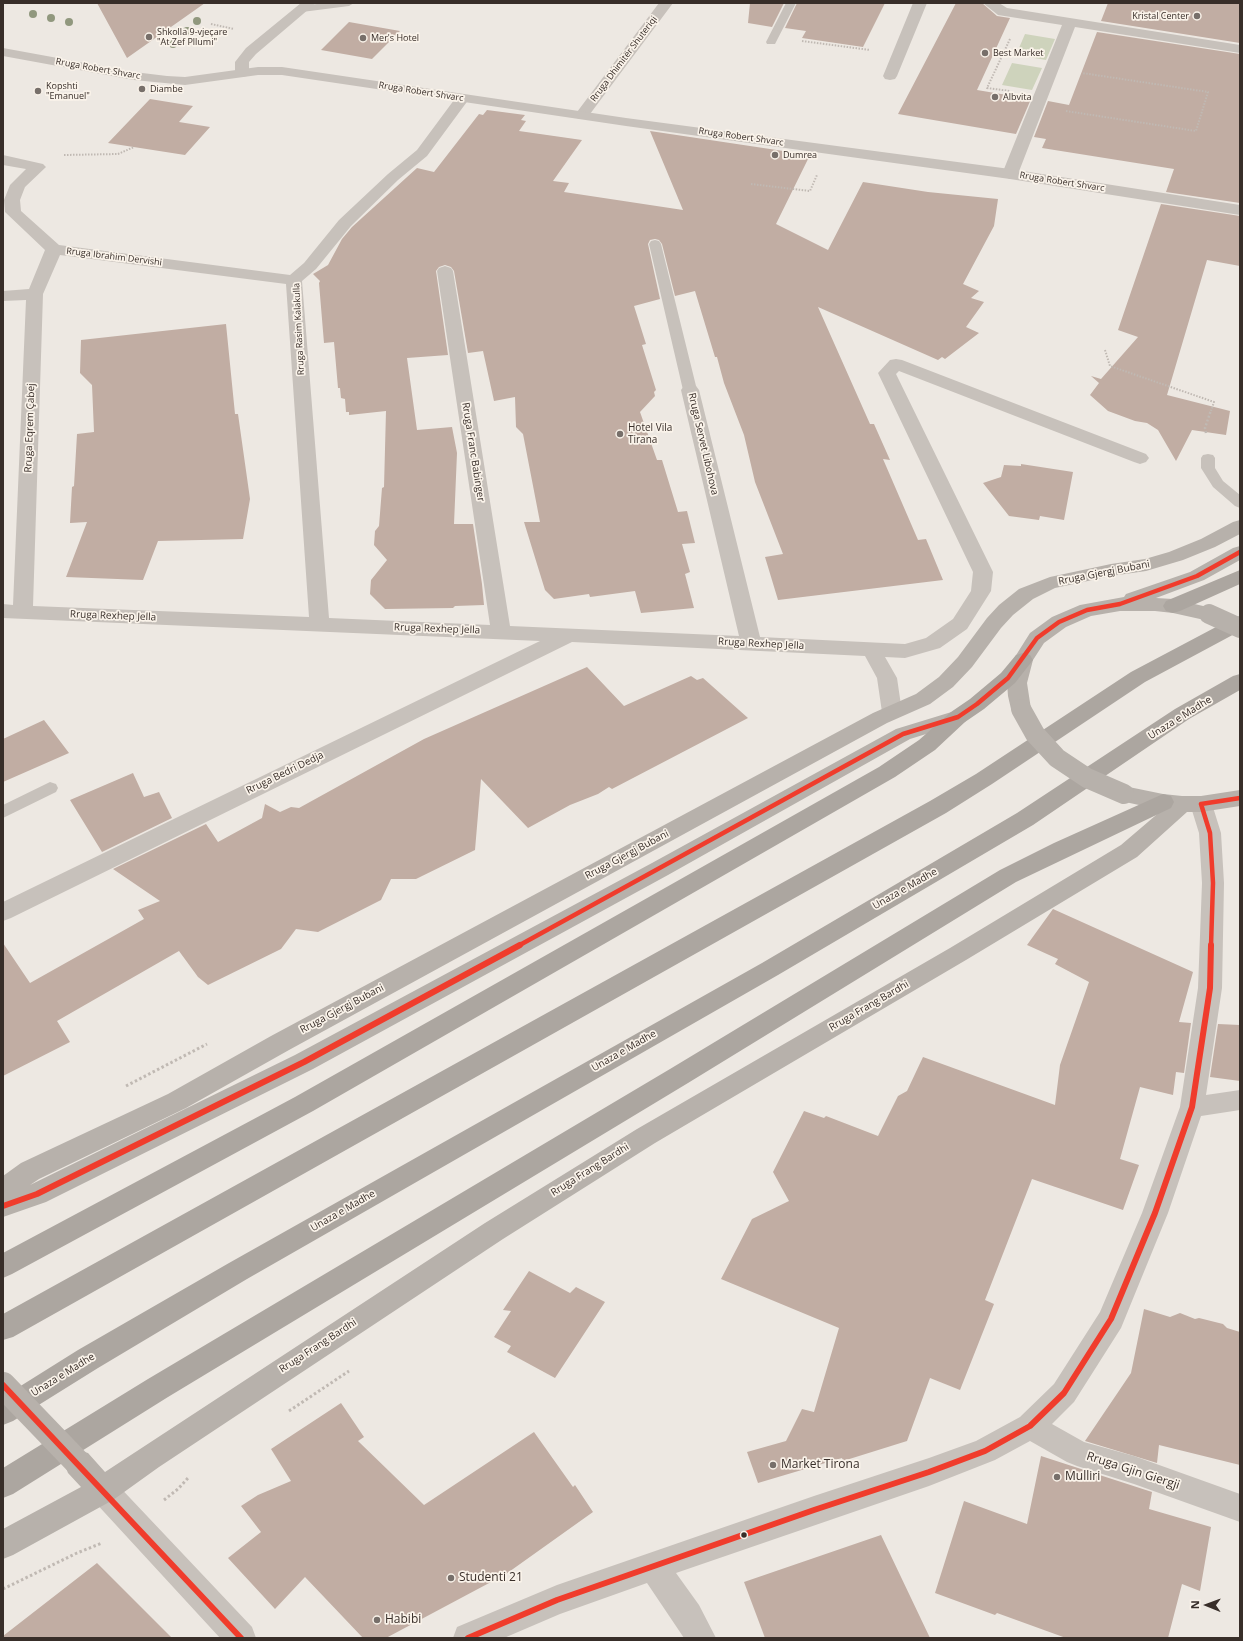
<!DOCTYPE html>
<html>
<head>
<meta charset="utf-8">
<style>
  body { margin:0 }
  #map { position:relative; width:1243px; height:1641px; overflow:hidden; background:#ede8e2; font-family:"Open Sans",sans-serif }
  canvas { display:block }
  .frame { position:absolute; inset:0; border:4px solid #382e29; pointer-events:none }
  .north { position:absolute; left:1187px; top:1585px; width:40px; height:40px; -webkit-text-stroke:3px #faf3ea; paint-order:stroke; rotate:271deg; font-size:11px; font-weight:700; line-height:16px; text-align:center; color:#382e29 }
  .north::after { content:''; display:block; margin:auto; width:14px; height:18px; background:#382e29; clip-path:polygon(50% 0,100% 100%,50% 72%,0 100%) }
</style>
</head>
<body>
<div id="map">
<canvas width="1243" height="1641"></canvas>
<div class="frame"></div>
<div class="north">N</div>
</div>
<script>
const context = document.querySelector('canvas').getContext('2d');
context.lineJoin = 'round';
function paint(path, color) { context.fillStyle = color; context.fill(path, 'evenodd'); }
const poly = rows => new Path2D(rows.map(r => 'M' + r).join(''));
function trace(path, color, width, dash) { context.strokeStyle = color; context.lineWidth = width; context.lineCap = dash ? 'butt' : 'round'; context.setLineDash(dash || []); context.stroke(path); }
function write(font, color, halo, rows, align = 'center') {
  context.font = font + ' "Open Sans",sans-serif'; context.lineWidth = 3.5; context.setLineDash([]); context.textBaseline = 'middle'; context.strokeStyle = halo; context.fillStyle = color; for (const [text, x, y, turn = 0] of rows) {
    context.save(); context.translate(x, y); context.rotate((+turn || 0) * Math.PI / 180); context.textAlign = isNaN(turn) ? turn : align; if (halo) context.strokeText(text, 0, 0); context.fillText(text, 0, 0); context.restore();
  }
}
paint(poly([
  [1025,34,1055,39,1046,60,1016,55],
  [1012,63,1042,68,1032,90,1002,85]
]), '#ced3bc');
paint(poly([
  [97,3,205,3,127,58],
  [750,3,784,3,772,27,748,23],
  [797,3,885,3,863,47,802,38,806,31,785,28],
  [956,3,982,3,997,16,1010,18,977,90,1031,99,1016,134,898,114],
  [1108,3,1240,3,1240,43,1101,21],
  [349,22,400,31,372,59,321,50],
  [1097,32,1240,54,1240,203,1166,192,1174,169,1042,148,1046,139,1034,137,1048,101,1069,105],
  [150,99,193,106,179,122,210,127,185,155,108,143],
  [487,110,525,115,521,120,526,121,519,131,582,140,553,181,569,183,564,192,683,210,650,131,810,155,776,224,828,250,863,182,928,192,998,199,994,226,963,284,979,291,971,298,984,302,966,327,979,333,945,359,942,357,938,360,818,307,870,424,874,424,890,460,883,459,918,540,926,539,943,580,778,600,765,557,783,554,755,482,744,435,724,383,717,357,715,357,695,291,675,296,662,244,659,240,655,239,650,240,648,244,660,299,634,306,646,344,642,345,656,390,654,392,655,396,640,412,657,460,662,460,678,512,687,511,695,543,682,544,690,572,685,574,694,608,641,613,635,591,590,597,589,594,554,599,545,590,524,522,540,522,523,434,516,427,515,397,494,401,483,351,468,353,454,271,451,267,445,265,439,267,436,271,448,355,407,358,417,430,452,427,457,453,454,524,473,524,482,584,484,605,455,606,453,608,385,609,370,594,371,580,387,560,374,545,375,531,379,526,382,488,384,487,386,411,349,415,349,412,346,412,345,399,341,398,340,388,338,388,334,342,324,343,319,283,320,281,313,274,328,265,342,239,352,227,417,168,434,172,479,114,483,115],
  [1161,204,1240,216,1240,266,1207,260,1167,395,1230,411,1226,435,1192,430,1176,461,1158,430,1147,423,1135,421,1108,411,1090,395,1099,383,1091,376,1101,379,1138,337,1118,330],
  [226,324,235,414,238,414,250,499,243,539,158,541,143,580,66,577,87,522,70,523,72,487,74,486,77,434,94,432,92,385,80,373,81,340],
  [1021,464,1073,472,1064,520,1040,516,1039,520,1009,516,983,483,1001,477,1004,465,1021,466],
  [587,667,624,706,691,676,697,680,703,678,748,718,612,789,609,787,598,794,570,805,528,828,481,779,475,850,416,879,391,879,381,900,318,932,296,929,281,949,208,985,198,977,179,951,57,1021,70,1042,3,1076,3,943,30,983,144,919,138,910,160,901,113,869,206,824,218,842,262,818,265,804,280,812,291,807,299,808,424,739],
  [44,720,69,753,3,782,3,739],
  [133,773,144,797,159,792,172,818,102,852,70,800],
  [1053,909,1193,972,1179,1022,1191,1023,1184,1073,1176,1072,1173,1095,1140,1087,1120,1159,1139,1165,1123,1210,1032,1179,985,1300,994,1304,960,1390,930,1378,907,1441,843,1461,842,1458,758,1483,747,1452,786,1441,802,1409,814,1412,839,1328,721,1279,752,1219,789,1201,773,1172,804,1111,824,1118,826,1116,878,1136,898,1096,907,1091,923,1057,1055,1105,1060,1065,1089,982,1055,964,1058,959,1027,945],
  [1218,1024,1240,1025,1240,1081,1210,1077],
  [529,1271,570,1293,576,1287,605,1302,555,1378,507,1352,511,1346,494,1337,511,1311,503,1310],
  [1144,1309,1170,1317,1180,1313,1195,1319,1199,1318,1223,1324,1227,1328,1240,1332,1240,1465,1159,1445,1157,1463,1085,1441,1131,1373],
  [341,1403,364,1437,358,1441,424,1505,534,1432,573,1487,575,1485,593,1512,506,1574,386,1638,363,1638,305,1577,275,1609,228,1558,261,1532,241,1506,258,1495,291,1481,271,1449],
  [1041,1456,1152,1492,1149,1509,1211,1527,1200,1591,1182,1584,1168,1638,1066,1638,997,1613,995,1615,935,1593,964,1501,1027,1524],
  [881,1535,930,1638,765,1638,744,1582],
  [97,1563,172,1638,3,1638,3,1636]
]), '#c1ada3');
trace(poly([
  [211,24,234,29],
  [1010,39,987,88,1010,91],
  [802,41,870,50],
  [1066,111,1196,131,1208,92,1082,73],
  [64,155,118,154,134,147],
  [751,184,810,191,817,175],
  [1105,350,1110,366,1214,402,1211,411]
]), '#c0b9b3', 2, [1.5, 1.5]);
trace(poly([
  [1206,433,1205,428,1211,410]
]), '#c0b9b3', 2.5, [2, 2]);
trace(poly([
  [126,1086,207,1044],
  [289,1411,349,1371],
  [164,1500,178,1489,188,1478],
  [3,1589,77,1553,102,1543]
]), '#c0b9b3', 3, [2.5, 2.5]);
paint(poly([
  [324,3,354,3,349,6,302,12,297,9,302,6,324,3],
  [786,3,796,3,775,44,767,44,766,42,786,3],
  [655,240,659,241,661,244,697,390,695,393,690,394,685,393,683,390,649,244,651,241,655,240],
  [1208,454,1213,455,1215,458,1215,468,1223,481,1240,495,1240,508,1235,506,1213,487,1201,468,1201,458,1203,455,1208,454],
  [50,782,56,784,58,788,56,792,3,818,3,805,50,782]
]), '#c7c1bb');
paint(poly([
  [301,3,316,3,256,54,249,62,249,73,247,76,242,77,237,76,235,73,235,62,246,48,301,3],
  [659,3,673,3,587,118,582,119,577,118,575,115,577,112,659,3],
  [913,3,927,3,897,76,895,79,890,80,885,79,883,76,913,3],
  [983,3,999,3,1007,8,1240,45,1240,53,1075,27,1018,174,1015,177,1010,179,1005,177,1002,174,1062,25,998,15,983,3],
  [462,95,467,96,469,99,427,156,398,180,351,226,316,269,302,281,329,618,490,625,437,271,439,268,445,266,451,268,453,271,510,626,739,636,681,390,684,386,690,385,696,386,699,390,760,637,905,644,926,638,953,619,971,591,973,572,878,373,890,360,896,359,902,360,1146,454,1149,458,1146,462,1140,464,1134,462,899,371,896,374,993,572,991,591,967,629,940,648,905,658,885,657,897,678,902,712,899,717,892,719,885,717,882,712,877,678,865,656,572,642,11,918,3,921,3,902,540,641,3,618,3,604,13,605,26,300,3,301,3,291,29,289,45,250,5,212,4,200,10,185,26,169,3,165,3,155,43,164,46,167,25,187,20,200,21,211,59,245,290,275,304,263,339,220,388,174,417,150,457,96,462,95],
  [60,255,286,284,309,617,33,606,43,294,60,255],
  [1201,796,1209,798,1212,804,1221,833,1224,883,1222,988,1206,1095,1240,1090,1240,1110,1201,1116,1168,1213,1121,1328,1074,1402,1052,1424,1084,1442,1134,1456,1240,1494,1240,1522,1134,1484,1077,1466,1067,1462,1030,1441,995,1460,929,1486,676,1573,699,1605,716,1638,684,1638,647,1583,560,1614,504,1638,453,1638,457,1627,557,1585,814,1496,929,1458,976,1441,1020,1417,1054,1384,1100,1312,1142,1213,1180,1107,1198,988,1202,883,1199,833,1190,804,1193,798,1201,796],
  [103,1476,113,1480,252,1627,256,1638,220,1638,93,1500,89,1490,93,1480,103,1476]
]), '#c7c1bb');
paint(poly([
  [3,48,134,72,167,76,185,77,258,67,282,67,626,118,1010,169,1240,205,1240,215,1010,179,626,126,282,75,258,75,185,85,134,80,3,56,3,48]
]), '#c7c1bb');
paint(poly([
  [1240,520,1240,534,1215,547,1183,560,1146,571,1111,576,1055,588,1033,599,1013,615,1001,628,972,667,953,687,930,704,887,723,289,1050,186,1108,39,1179,30,1185,295,1055,652,863,896,729,958,710,965,712,968,717,965,722,910,739,668,875,313,1069,46,1202,3,1217,3,1176,21,1163,168,1094,271,1036,873,713,916,694,939,677,958,657,987,618,999,605,1019,589,1050,577,1111,564,1145,559,1169,552,1201,539,1233,522,1240,520],
  [1240,546,1240,560,1204,580,1156,598,1173,599,1216,609,1219,614,1216,619,1209,621,1173,613,1155,611,1120,611,1091,616,1066,627,1044,643,1033,660,1027,683,1031,709,1028,714,1021,716,1014,714,1011,709,1008,696,1007,683,1013,660,1030,633,1052,617,1080,605,1124,597,1126,594,1190,572,1233,548,1240,546],
  [1124,786,1163,794,1182,796,1201,796,1240,790,1240,806,1201,812,1187,812,1137,857,966,960,655,1143,503,1239,159,1467,113,1500,13,1555,3,1559,3,1529,81,1487,68,1473,64,1463,68,1453,78,1450,88,1453,105,1472,485,1223,637,1129,950,948,1121,845,1162,810,1116,800,1113,794,1116,788,1124,786]
]), '#b7b1ab');
paint(poly([
  [1240,570,1240,584,1180,611,1173,613,1166,611,1163,606,1166,601,1240,570],
  [1240,616,1240,631,1145,682,992,784,946,813,13,1337,3,1340,3,1314,930,801,976,774,1131,672,1233,618,1240,616],
  [1023,653,1030,655,1033,660,1015,683,984,709,965,722,935,750,895,777,313,1111,12,1274,3,1278,3,1253,295,1097,879,767,919,740,951,712,970,699,1001,673,1016,655,1023,653],
  [1240,674,1240,690,1189,719,1033,825,778,975,247,1279,98,1368,13,1421,3,1425,3,1397,78,1350,229,1263,762,963,1017,813,1175,709,1233,676,1240,674],
  [1163,794,1171,796,1174,802,1171,808,1016,882,688,1083,168,1397,13,1494,3,1498,3,1468,148,1379,670,1069,1000,870,1054,843,1163,794]
]), '#aca6a0');
trace(poly([
  [1209,614,1240,628],
  [1021,709,1035,734,1057,758,1087,778,1124,794]
]), '#b7b1ab', 20);
trace(poly([
  [3,1385,78,1463]
]), '#b7b1ab', 26);
trace(poly([
  [518,946,903,734,958,717,977,704,1008,678,1037,638,1059,622,1087,610,1120,604,1197,576,1240,552],
  [1211,946,1213,883,1210,833,1201,804,1240,798]
]), '#f03c2c', 4.5);
trace(poly([
  [3,1206,37,1194,304,1062,520,945],
  [3,1385,241,1638],
  [468,1638,557,1600,814,1510,929,1472,985,1451,1030,1426,1064,1393,1111,1319,1155,1213,1192,1107,1210,988,1211,945]
]), '#f03c2c', 6);
context.fillStyle = '#91987e';
for (const [x, y] of [
  [33,14],
  [51,18],
  [197,21],
  [69,22],
  [187,31],
  [173,44]
]) { context.beginPath(); context.arc(x, y, 4, 0, 2 * Math.PI); context.fill(); }
for (const [x, y, r, color] of [
  [1197,16,4,"#776f6a"],
  [149,37,4,"#776f6a"],
  [363,38,4,"#776f6a"],
  [985,53,4,"#776f6a"],
  [142,89,4,"#776f6a"],
  [38,91,4,"#776f6a"],
  [995,97,4,"#776f6a"],
  [775,155,4,"#776f6a"],
  [620,434,4,"#776f6a"],
  [773,1465,4,"#776f6a"],
  [1057,1477,4,"#776f6a"],
  [744,1535,3.5,"#382e29"],
  [451,1578,4,"#776f6a"],
  [377,1620,4,"#776f6a"]
]) { const dot = new Path2D(); dot.arc(x, y, r, 0, 2 * Math.PI); context.fillStyle = color; context.fill(dot); trace(dot, '#faf3ea', 1.5); }
write('9px', '#382e29', '#faf3ea', [
  ["Kristal Center",1189,16,"right"],
  ["Shkolla 9-vjeçare",157,32],
  ["\"At Zef Pllumi\"",157,42],
  ["Mer's Hotel",371,38],
  ["Best Market",993,53],
  ["Kopshti",46,86],
  ["\"Emanuel\"",46,96],
  ["Diambe",150,89],
  ["Albvita",1003,97],
  ["Dumrea",783,155]
], 'left');
write('9px', '#382e29', '#faf3ea', [
  ["Rruga Dhimitër Shuteriqi",624,59,-53],
  ["Rruga Robert Shvarc",98,69,10],
  ["Rruga Robert Shvarc",421,92,9],
  ["Rruga Robert Shvarc",741,137,8],
  ["Rruga Robert Shvarc",1062,182,9],
  ["Rruga Ibrahim Dervishi",114,257,7],
  ["Rruga Rasim Kalakulla",299,329,-93]
]);
write('10px', '#382e29', '#faf3ea', [
  ["Rruga Eqrem Çabej",30,428,-88],
  ["Rruga Servet Libohova",703,444,77],
  ["Rruga Franc Babinger",473,452,81],
  ["Rruga Gjergj Bubani",1104,573,-11],
  ["Rruga Rexhep Jella",113,616,2],
  ["Rruga Rexhep Jella",437,629,2],
  ["Rruga Rexhep Jella",761,644,3],
  ["Unaza e Madhe",1180,718,-32],
  ["Rruga Bedri Dedja",285,773,-26],
  ["Rruga Gjergj Bubani",627,855,-28],
  ["Unaza e Madhe",905,889,-30],
  ["Rruga Frang Bardhi",869,1006,-30],
  ["Rruga Gjergj Bubani",342,1009,-28],
  ["Unaza e Madhe",624,1051,-30],
  ["Rruga Frang Bardhi",590,1170,-32],
  ["Unaza e Madhe",343,1211,-30],
  ["Rruga Frang Bardhi",318,1346,-33],
  ["Unaza e Madhe",63,1375,-32]
]);
write('10px', '#382e29', '#faf3ea', [
  ["Hotel Vila",628,428],
  ["Tirana",628,440]
], 'left');
write('12px', '#382e29', '#faf3ea', [
  ["Market Tirona",781,1465],
  ["Mulliri",1065,1477],
  ["Studenti 21",459,1578],
  ["Habibi",385,1620]
], 'left');
write('12px', '#382e29', '#faf3ea', [
  ["Rruga Gjin Giergji",1133,1471,18]
]);
</script>
</body>
</html>
